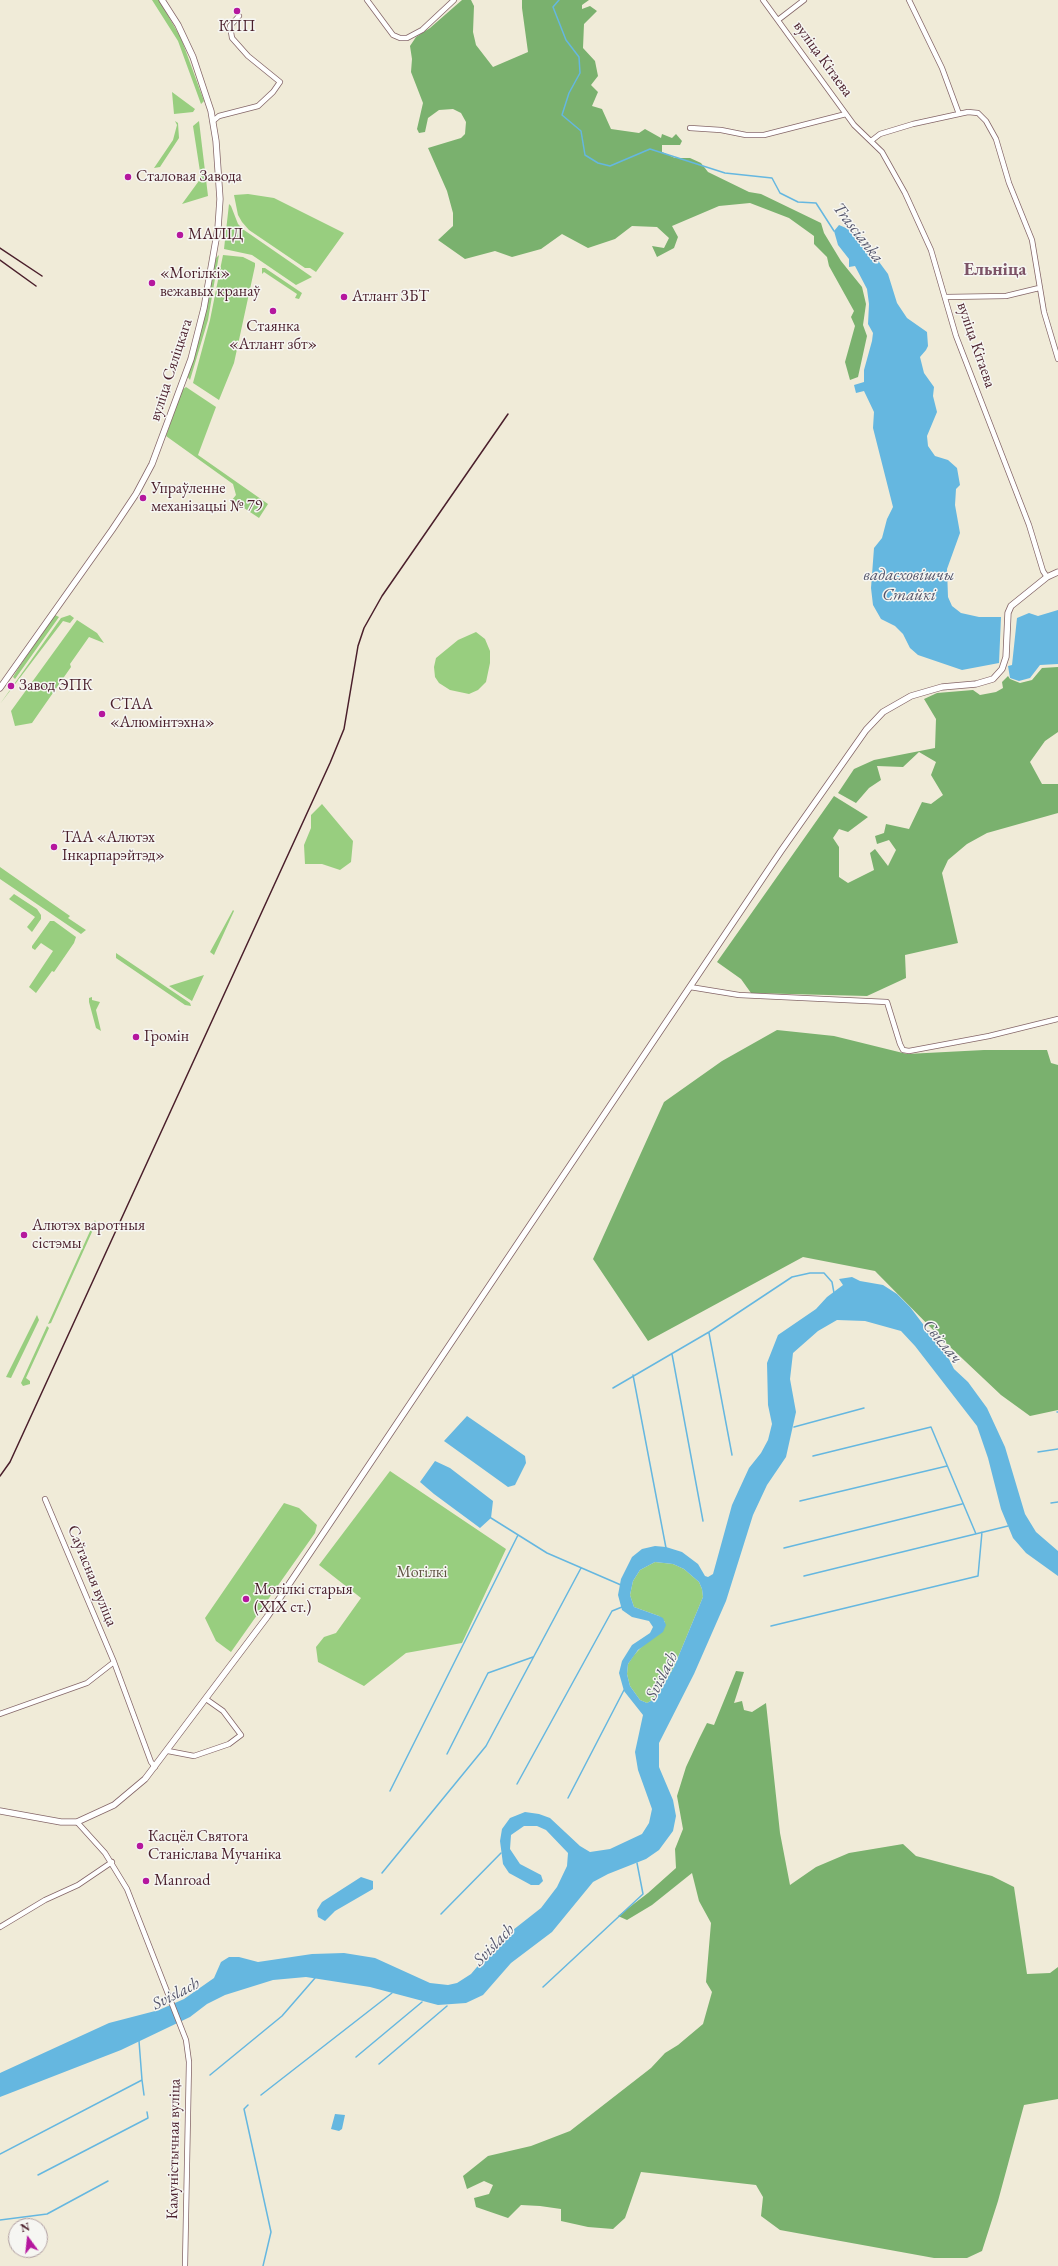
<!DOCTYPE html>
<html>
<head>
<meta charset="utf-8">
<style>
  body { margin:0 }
  #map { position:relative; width:1058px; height:2266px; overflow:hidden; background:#f0ebd8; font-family:"EB Garamond",serif }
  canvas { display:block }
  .north { position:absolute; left:8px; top:2218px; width:40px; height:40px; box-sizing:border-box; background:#f6f6f2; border:1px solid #b1a0a2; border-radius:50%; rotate:345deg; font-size:11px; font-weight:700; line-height:16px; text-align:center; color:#4a1f2b }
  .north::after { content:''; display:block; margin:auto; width:14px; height:18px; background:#b5179e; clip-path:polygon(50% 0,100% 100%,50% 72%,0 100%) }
</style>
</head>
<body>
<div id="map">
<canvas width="1058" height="2266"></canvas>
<div class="north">N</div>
</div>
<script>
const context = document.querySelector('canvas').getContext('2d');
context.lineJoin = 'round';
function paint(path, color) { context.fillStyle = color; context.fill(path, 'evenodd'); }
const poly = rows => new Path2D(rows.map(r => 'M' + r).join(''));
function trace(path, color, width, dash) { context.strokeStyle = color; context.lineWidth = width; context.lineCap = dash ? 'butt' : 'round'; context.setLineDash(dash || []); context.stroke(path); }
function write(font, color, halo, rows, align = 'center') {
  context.font = font + ' "EB Garamond",serif'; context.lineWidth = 3; context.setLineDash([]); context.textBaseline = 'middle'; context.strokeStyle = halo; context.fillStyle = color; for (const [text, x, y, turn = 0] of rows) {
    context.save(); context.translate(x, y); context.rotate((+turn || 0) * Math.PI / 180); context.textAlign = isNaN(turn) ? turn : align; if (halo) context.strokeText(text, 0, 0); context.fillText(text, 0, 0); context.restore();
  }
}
paint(poly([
  [152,0,159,0,181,38,204,101,201,104,178,41],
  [172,92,195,109,193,112,174,114],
  [175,121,178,123,179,138,160,167,154,168,173,140,177,125],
  [199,121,208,196,182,204,201,178,193,126],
  [248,194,274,198,344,233,316,272,310,268,305,268,249,230,242,222,238,215,234,195],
  [229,204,231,206,238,224,244,230,312,277,296,285,252,255,224,249],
  [219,255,208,320,190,380,187,376,215,259],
  [223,255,243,257,255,263,255,266,234,363,219,400,193,383,210,320],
  [262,268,265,268,302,293,299,299,295,298,297,294,264,272,262,274],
  [186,387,216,407,198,455,268,504,259,518,232,500,236,495,233,484,166,436,182,390],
  [55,615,59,617,15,679,13,677,19,667],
  [70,615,74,618,70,623,63,621,0,704,61,618],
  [77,620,97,633,104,643,89,637,70,664,71,667,32,723,15,726,11,711],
  [476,632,485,639,490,651,490,663,486,682,478,690,469,694,450,690,439,683,435,677,434,667,436,658,458,640],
  [322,804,353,841,351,862,340,870,322,864,305,864,304,845,311,828,311,815],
  [0,867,70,916,68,918,86,930,81,934,0,879],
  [14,894,37,909,41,915,41,919,32,932,27,927,35,917,9,899],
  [233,910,234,911,214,955,210,952],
  [50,921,54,921,76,937,74,943,54,972,52,971,36,993,29,987,53,951,41,943,35,950,32,948,32,946],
  [116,953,190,1003,191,1006,185,1005,116,958],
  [204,975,192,1001,169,986],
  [92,997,92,1000,100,1002,96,1010,101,1031,96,1028,89,1002,89,998],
  [95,1220,96,1223,51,1323,48,1324],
  [37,1315,39,1320,11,1378,6,1377],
  [47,1326,49,1328,26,1378,30,1381,30,1384,23,1386,21,1383],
  [390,1471,506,1549,462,1643,406,1653,364,1686,318,1662,316,1647,324,1637,336,1633,361,1598,319,1565],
  [284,1503,299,1508,317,1525,315,1533,231,1652,216,1641,205,1618],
  [655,1562,673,1564,684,1569,699,1582,702,1589,703,1597,674,1667,656,1698,647,1703,640,1700,630,1686,627,1674,628,1664,634,1655,665,1622,659,1616,634,1607,630,1595,633,1581,640,1570]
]), '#98ce7f');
paint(poly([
  [462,0,471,0,474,6,473,32,476,45,493,67,528,52,522,8,522,0,589,0,582,5,582,9,590,6,597,11,584,24,583,48,595,61,598,76,591,85,598,92,592,106,602,109,611,129,639,133,645,129,661,138,662,134,672,138,676,134,682,141,680,145,662,145,662,152,675,158,690,158,701,163,708,172,749,192,761,194,821,223,824,233,841,261,862,287,866,304,863,325,867,336,858,377,850,380,845,362,855,326,851,317,854,311,829,266,827,257,814,244,814,236,789,218,750,203,719,206,672,226,678,237,674,248,657,257,652,246,664,248,669,238,657,227,632,226,615,239,588,248,562,234,541,249,512,257,495,251,465,259,438,240,453,226,453,213,447,191,428,148,461,138,465,134,466,122,461,113,453,109,439,110,428,118,425,132,419,133,417,129,423,103,411,72,412,59,410,46,416,37,430,28],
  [1058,667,1058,732,1045,741,1030,762,1042,784,1058,784,1058,813,987,833,967,844,948,860,942,873,958,943,905,955,906,978,867,996,751,993,741,979,717,962,834,796,868,817,848,832,839,829,833,838,839,847,839,877,848,883,874,870,870,853,875,849,888,866,896,850,889,840,877,844,875,836,884,833,886,824,909,829,922,802,931,804,943,795,931,775,936,762,919,752,903,767,877,766,881,780,869,788,856,803,838,793,854,769,874,760,935,748,936,719,924,699,937,693,973,690,980,695,996,692,1003,688,1002,682,1008,676,1010,679,1020,683,1032,680,1042,668],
  [777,1030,834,1036,907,1054,984,1050,1047,1050,1051,1063,1058,1065,1058,1410,1030,1416,1001,1395,947,1344,875,1271,803,1257,648,1341,593,1259,664,1102,722,1061],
  [736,1671,744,1672,734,1703,742,1701,744,1710,752,1712,766,1703,780,1833,790,1885,816,1867,849,1853,903,1844,916,1856,992,1876,1014,1887,1027,1974,1050,1973,1058,1967,1058,2099,1024,2105,998,2201,982,2251,967,2258,934,2258,780,2230,761,2216,763,2197,756,2185,641,2172,625,2218,613,2229,588,2227,561,2221,561,2209,540,2206,521,2205,508,2218,476,2207,474,2198,489,2194,493,2185,484,2181,467,2189,463,2176,488,2156,531,2146,570,2131,651,2068,665,2053,678,2045,703,2024,712,1992,706,1982,711,1923,699,1901,692,1873,652,1905,627,1920,618,1916,648,1893,676,1868,675,1849,683,1829,677,1796,686,1767,699,1739,707,1723,714,1725]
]), '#7ab16e');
paint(poly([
  [839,225,860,234,865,246,871,251,888,274,897,303,907,318,927,332,928,346,926,350,920,357,924,373,934,387,933,396,937,412,927,436,928,446,935,456,948,460,957,468,960,485,956,489,955,505,960,533,947,569,948,597,952,606,961,613,979,617,1001,617,999,663,962,670,918,655,910,648,903,634,895,626,881,619,873,605,871,588,874,548,882,538,887,519,893,507,873,428,874,412,864,391,856,393,854,385,864,382,864,370,872,341,873,333,868,324,869,304,867,289,855,266,849,267,849,259,838,245,834,231],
  [1058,610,1058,664,1040,665,1030,678,1019,681,1010,678,1008,666,1012,665,1017,618,1029,613,1038,616],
  [852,1277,860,1281,883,1285,897,1294,910,1307,948,1357,954,1369,968,1382,987,1408,1005,1447,1025,1514,1036,1532,1058,1551,1058,1576,1026,1553,1013,1538,1001,1509,988,1458,977,1426,915,1346,901,1331,865,1321,837,1320,818,1331,793,1353,790,1379,796,1412,786,1457,767,1485,753,1515,726,1601,694,1674,659,1743,659,1767,673,1800,676,1816,673,1831,659,1850,646,1859,608,1874,593,1882,552,1932,511,1963,483,1995,466,2003,438,2005,370,1987,306,1977,273,1980,225,1995,207,2004,190,2017,121,2050,0,2097,0,2073,109,2023,159,2010,184,1999,214,1978,221,1962,229,1957,239,1957,258,1962,312,1954,344,1953,375,1958,430,1983,448,1985,457,1983,471,1974,499,1941,541,1908,557,1887,567,1866,568,1853,546,1830,537,1826,524,1826,511,1835,510,1849,520,1864,541,1875,543,1881,539,1885,531,1885,509,1873,503,1864,500,1841,502,1829,510,1818,525,1812,539,1814,550,1818,580,1846,590,1852,610,1849,642,1834,649,1823,652,1809,638,1770,635,1752,643,1715,624,1691,619,1673,622,1661,632,1645,650,1633,653,1627,649,1621,632,1617,622,1610,618,1595,621,1579,632,1557,642,1549,655,1546,666,1547,682,1552,698,1564,705,1576,708,1577,713,1574,732,1505,749,1468,761,1453,768,1440,772,1424,768,1405,767,1363,778,1335,816,1309,827,1297,843,1285,839,1279],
  [655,1562,673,1564,684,1569,699,1582,702,1589,703,1597,674,1667,656,1698,647,1703,640,1700,630,1686,627,1674,628,1664,638,1650,663,1632,666,1625,663,1618,659,1616,634,1607,630,1595,633,1581,640,1570],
  [467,1416,525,1456,526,1463,515,1485,508,1487,444,1441],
  [435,1461,450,1468,493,1501,491,1518,480,1528,434,1494,420,1482],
  [361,1877,373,1881,373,1889,335,1911,325,1921,318,1917,317,1910,322,1902],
  [335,2114,345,2115,342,2129,339,2131,331,2129]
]), '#65b7e0');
trace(poly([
  [559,0,553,7,566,40,579,57,580,73,569,93,562,115,581,131,585,155,598,163,610,166,650,149,725,173,772,178,780,193,798,202,816,203,834,231],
  [709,1333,732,1455],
  [672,1354,703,1521],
  [633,1375,666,1548],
  [613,1388,709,1332,792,1277,810,1273,824,1273,832,1282,834,1293],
  [1057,1412,1058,1412],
  [794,1427,864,1408],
  [1038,1452,1058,1449],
  [813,1456,931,1427,976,1534],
  [800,1501,947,1466],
  [1051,1503,1058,1502],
  [491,1518,547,1553,621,1585],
  [784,1548,962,1504],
  [804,1576,1008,1526],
  [771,1626,978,1576,982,1532],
  [447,1754,488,1673,533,1657],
  [517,1784,612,1611,622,1607],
  [390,1791,518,1535],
  [568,1798,624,1690],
  [382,1873,486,1746,581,1568],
  [441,1914,501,1853],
  [543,1987,643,1894,637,1863],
  [356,2057,422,2002],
  [379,2064,447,2006],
  [210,2075,282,2016,315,1978],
  [142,2080,144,2095],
  [261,2095,392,1993],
  [248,2105,244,2109,271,2232,263,2266],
  [0,2154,142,2080,139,2041],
  [38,2175,148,2118,147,2112],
  [0,2220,47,2214,108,2181]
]), '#65b7e0', 1.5);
const minor = poly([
  [367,0,393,35,400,38,407,38,422,30,454,0],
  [763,0,854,125,882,152,905,193,931,250,956,336,1029,525,1043,571,1047,577],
  [909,0,942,68,959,114],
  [778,20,804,0],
  [213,121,219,116,258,106,273,92,280,82,248,56,232,38,230,26,239,16],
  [690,128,721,130,746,135,764,135,846,114],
  [871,141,880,134,913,124,968,112,978,113,986,121,996,139,1009,183,1032,240,1044,312,1058,359],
  [946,297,1006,296,1039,288],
  [690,987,739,995,887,1002,900,1044,903,1050,909,1051,989,1036,1058,1019],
  [45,1499,114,1662,151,1762,155,1767],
  [0,1714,87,1683,114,1662],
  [168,1751,194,1756,229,1744,241,1735,223,1711,206,1699],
  [77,1822,105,1853,127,1889,186,2040,189,2062,185,2266],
  [0,1927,45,1900,78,1885,112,1862]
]);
const major = poly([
  [0,688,112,530,136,494,152,464,191,359,204,308,218,228,220,199,216,141,211,111,193,57,178,25,162,0],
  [0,1811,61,1822,77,1822,114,1805,145,1779,267,1617,781,851,866,730,883,712,911,696,942,687,976,684,993,679,1002,669,1006,657,1008,613,1011,606,1047,577,1058,572]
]);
trace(minor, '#846668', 6);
trace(major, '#846668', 7);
trace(minor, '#fff', 4.5);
trace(major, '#fff', 5.5);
trace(poly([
  [0,248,42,276],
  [0,260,36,286],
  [0,1476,10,1462,330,763,344,729,358,646,364,628,382,596,508,414]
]), '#4a1f2b', 1.5);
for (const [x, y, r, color] of [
  [237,11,4,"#b5179e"],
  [128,177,4,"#b5179e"],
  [180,235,4,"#b5179e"],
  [152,283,4,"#b5179e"],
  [344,297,4,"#b5179e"],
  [273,311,4,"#b5179e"],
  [143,498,4,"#b5179e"],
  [11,686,4,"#b5179e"],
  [102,714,4,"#b5179e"],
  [54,847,4,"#b5179e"],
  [136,1037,4,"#b5179e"],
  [24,1235,4,"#b5179e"],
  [246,1599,4,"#b5179e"],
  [140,1846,4,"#b5179e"],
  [146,1881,4,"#b5179e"]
]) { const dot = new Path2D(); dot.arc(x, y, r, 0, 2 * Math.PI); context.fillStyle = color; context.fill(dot); trace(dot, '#f6f6f2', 1.5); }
write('16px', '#4a1f2b', '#f6f6f2', [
  ["КПП",237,27,"center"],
  ["Сталовая Завода",136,177],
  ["МАПІД",188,235],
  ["«Могілкі»",160,274],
  ["вежавых кранаў",160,292],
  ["Атлант ЗБТ",352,297],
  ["Стаянка",273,327,"center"],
  ["«Атлант збт»",273,345,"center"],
  ["Упраўленне",151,489],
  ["механізацыі № 79",151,507],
  ["Завод ЭПК",19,686],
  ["СТАА",110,705],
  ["«Алюмінтэхна»",110,723],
  ["ТАА «Алютэх",62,838],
  ["Інкарпарэйтэд»",62,856],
  ["Громін",144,1037],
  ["Алютэх варотныя",32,1226],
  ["сістэмы",32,1244],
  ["Могілкі старыя",254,1590],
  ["(XIX ст.)",254,1608],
  ["Касцёл Святога",148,1837],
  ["Станіслава Мучаніка",148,1855],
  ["Manroad",154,1881]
], 'left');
write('16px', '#4a1f2b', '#f6f6f2', [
  ["вуліца Кітаева",823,59,54],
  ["вуліца Кітаева",976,345,71],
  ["вуліца Сяліцкага",171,370,-72],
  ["Саўгасная вуліца",92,1576,68],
  ["Камуністычная вуліца",174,2149,-89]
]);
write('16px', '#615444', '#f6f6f2', [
  ["Могілкі",422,1573]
]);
write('italic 17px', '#53546a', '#f6f6f2', [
  ["Trascianka",858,233,52],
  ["вадасховішчы",909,575],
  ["Стайкі",909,595],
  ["Свіслач",942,1342,50],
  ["Svislach",662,1676,-63],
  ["Svislach",494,1945,-46],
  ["Svislach",176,1994,-27]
]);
write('bold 18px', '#7c5366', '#f6f6f2', [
  ["Ельніца",995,270]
]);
</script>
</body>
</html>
